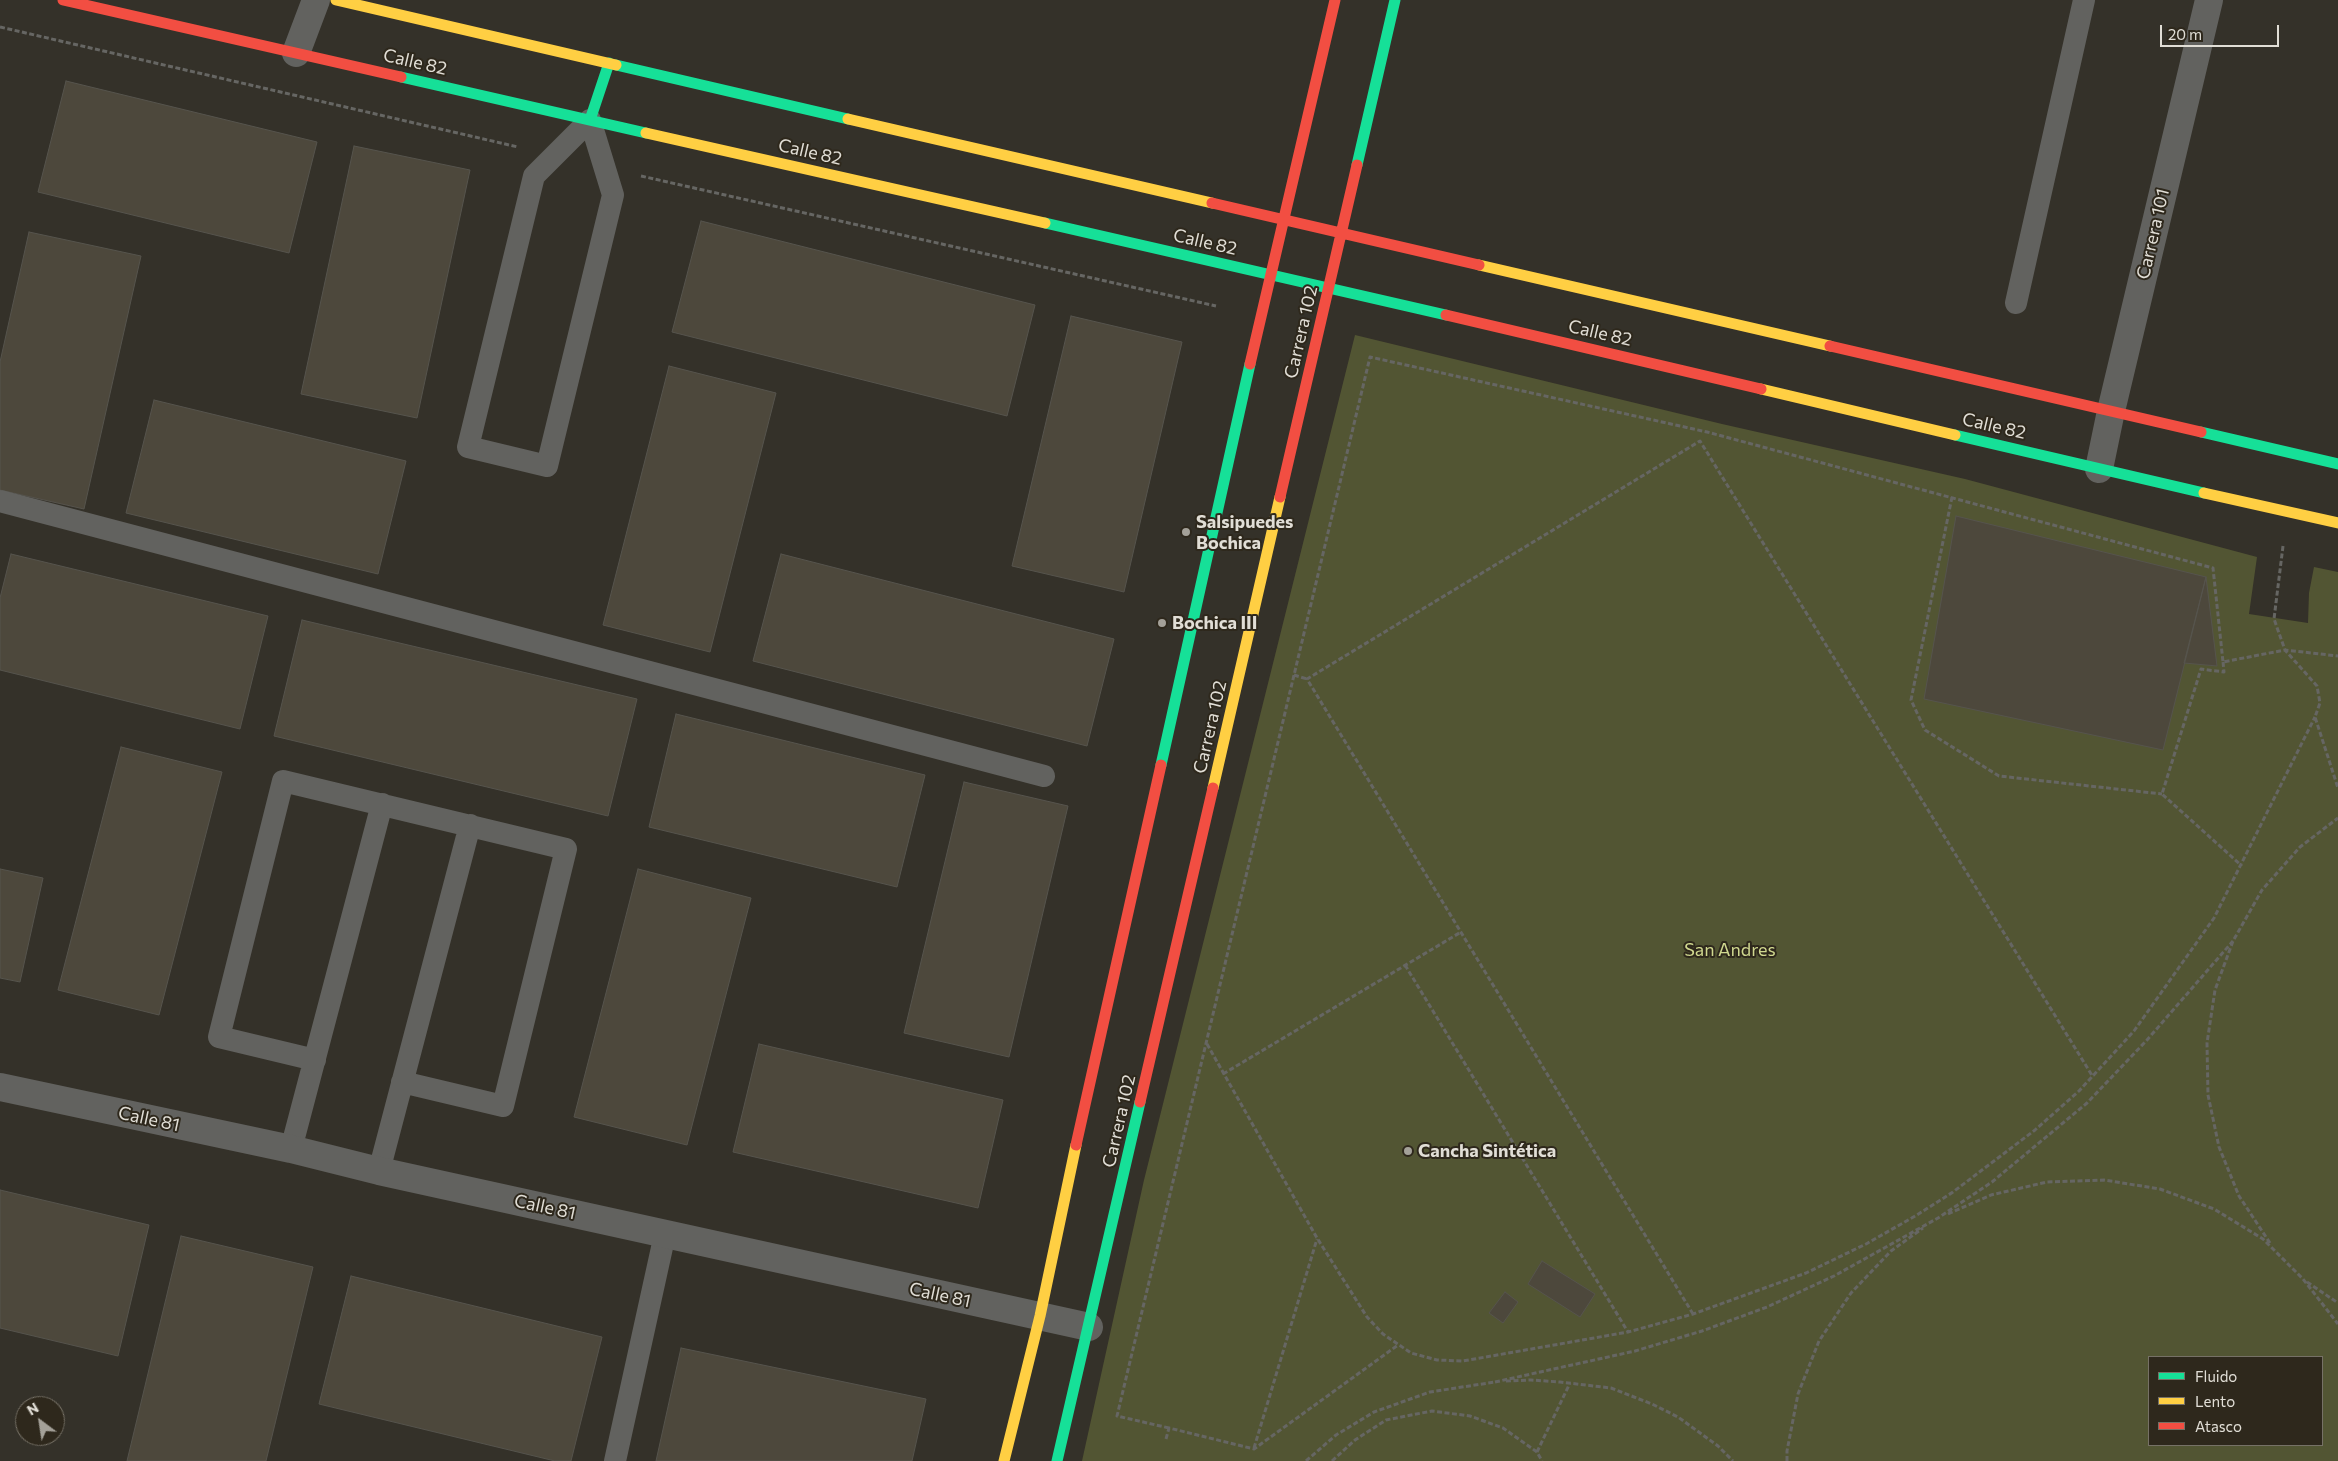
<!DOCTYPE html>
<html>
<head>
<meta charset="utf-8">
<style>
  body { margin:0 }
  #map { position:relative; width:2338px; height:1461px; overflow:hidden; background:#343129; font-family:Commissioner,sans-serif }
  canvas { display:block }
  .legend { position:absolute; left:2148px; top:1356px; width:175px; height:90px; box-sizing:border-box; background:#2e281c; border:1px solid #767166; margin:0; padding:6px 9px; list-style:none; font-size:15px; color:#e1ded6 }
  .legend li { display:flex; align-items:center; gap:10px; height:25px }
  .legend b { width:25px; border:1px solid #767166 }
  .north { position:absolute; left:15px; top:1396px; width:50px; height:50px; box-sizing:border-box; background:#2e281c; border:1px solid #767166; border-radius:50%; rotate:329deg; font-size:14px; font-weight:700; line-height:20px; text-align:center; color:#e1ded6 }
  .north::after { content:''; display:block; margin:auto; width:18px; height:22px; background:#a4a199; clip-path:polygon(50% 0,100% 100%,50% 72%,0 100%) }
  .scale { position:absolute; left:2160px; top:25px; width:119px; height:22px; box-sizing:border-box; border:2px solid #e1ded6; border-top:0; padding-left:6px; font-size:15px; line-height:18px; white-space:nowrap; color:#e1ded6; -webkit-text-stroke:4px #2e281c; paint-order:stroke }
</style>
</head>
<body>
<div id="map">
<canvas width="2338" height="1461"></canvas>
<ul class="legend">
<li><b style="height:6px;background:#16e098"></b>Fluido</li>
<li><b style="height:6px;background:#ffcf43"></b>Lento</li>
<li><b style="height:6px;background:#f24e42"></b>Atasco</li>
</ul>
<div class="north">N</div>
<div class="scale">20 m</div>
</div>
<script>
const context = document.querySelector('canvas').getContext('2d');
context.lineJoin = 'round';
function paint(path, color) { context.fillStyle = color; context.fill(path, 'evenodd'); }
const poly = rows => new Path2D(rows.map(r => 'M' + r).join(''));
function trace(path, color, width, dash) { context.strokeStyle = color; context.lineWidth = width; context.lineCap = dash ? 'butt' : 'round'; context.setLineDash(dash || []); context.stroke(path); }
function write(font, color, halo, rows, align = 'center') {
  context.font = font + ' Commissioner,sans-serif'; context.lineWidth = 4; context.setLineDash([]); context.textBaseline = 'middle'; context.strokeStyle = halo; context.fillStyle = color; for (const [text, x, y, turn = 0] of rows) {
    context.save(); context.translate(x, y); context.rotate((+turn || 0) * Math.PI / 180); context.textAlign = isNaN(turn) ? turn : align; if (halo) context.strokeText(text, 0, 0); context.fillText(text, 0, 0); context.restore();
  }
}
paint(poly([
  [1355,335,1722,424,1965,479,2257,557,2249,614,2308,623,2309,593,2314,567,2338,572,2338,1461,1082,1461,1144,1180],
  [2149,1357,2322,1357,2322,1445,2149,1445]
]), '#525533');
const building = poly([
  [66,81,317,142,289,253,38,192,66,81],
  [354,146,470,170,417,418,301,394,354,146],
  [701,221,1035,305,1007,416,672,332,701,221],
  [29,232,141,256,84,509,0,490,0,362,29,232],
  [1071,316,1182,342,1124,592,1012,566,1071,316],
  [669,366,776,393,710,652,603,625,669,366],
  [154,400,406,461,378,574,126,513,154,400],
  [1956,516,2206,577,2163,750,1924,699,1956,516],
  [11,554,268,616,240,729,0,670,0,598,11,554],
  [781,554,1114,639,1087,746,753,661,781,554],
  [2206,577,2217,666,2184,663,2206,577],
  [302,620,637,699,608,816,274,736,302,620],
  [676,714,925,775,897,887,649,827,676,714],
  [121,747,222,772,159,1015,58,990,121,747],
  [964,782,1068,806,1009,1057,904,1033,964,782],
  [0,869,43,878,20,982,0,978,0,869],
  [638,869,751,898,687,1145,574,1117,638,869],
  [759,1044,1003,1100,978,1208,733,1152,759,1044],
  [0,1190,149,1225,118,1356,0,1328,0,1190],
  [181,1236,313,1267,266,1461,127,1461,181,1236],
  [1542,1261,1595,1294,1580,1317,1528,1284,1542,1261],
  [351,1276,602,1337,571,1461,555,1461,319,1404,351,1276],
  [1505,1292,1518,1302,1503,1323,1489,1313,1505,1292],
  [681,1348,926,1399,912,1461,656,1461,681,1348]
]);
paint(building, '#4d483c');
trace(building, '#56544d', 1);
trace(poly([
  [0,27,518,147],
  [641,176,1216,306],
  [1952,497,1911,700,1925,730,1999,776,2162,794],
  [2283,546,2274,619,2285,650,2317,686,2320,703,2315,717,2338,788],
  [2223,662,2224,672,2201,669,2162,794,2242,866],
  [1294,675,1307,679],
  [1405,965,1628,1332],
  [1207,1044,1317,1238,1367,1317,1383,1334,1411,1353,1437,1360,1463,1361,1628,1332,1693,1314,1806,1273,1866,1244,1917,1215,1953,1192,2035,1130,2079,1091,2134,1031,2214,918,2315,717],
  [1223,1074,1461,932],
  [1948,1214,1991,1195,2047,1182,2104,1180,2160,1189,2214,1209,2263,1239,2303,1279,2338,1324],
  [2270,1243,2239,1196,2219,1147,2208,1095,2207,1043,2215,990,2233,941,2262,890,2300,847,2338,818],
  [2307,1282,2338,1303],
  [1693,1314,1307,679,1700,441,2093,1077],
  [1506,1381,1531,1380,1560,1382,1611,1388,1652,1404,1678,1417,1718,1446,1733,1461],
  [1495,1382,1635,1351,1702,1331,1767,1307,1834,1276,1938,1218,1992,1182,2087,1103,2147,1040,2233,941],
  [1169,1428,1117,1416,1370,357,1707,432,2213,568,2223,662,2285,650,2338,656],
  [1166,1439,1169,1428,1254,1449,1398,1345],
  [1254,1448,1317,1239],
  [1537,1452,1570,1383],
  [1306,1461,1336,1435,1374,1412,1430,1392,1495,1382],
  [1332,1461,1355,1440,1386,1420,1432,1411,1470,1416,1503,1428,1537,1452,1542,1461],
  [1787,1461,1787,1451,1798,1394,1819,1341,1851,1293,1891,1251,1923,1228]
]), '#666663', 3, [5, 2.5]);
trace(poly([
  [590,120,613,195,547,466,468,447,534,176,590,120],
  [2016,303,2084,0],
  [0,501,1044,776],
  [315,1060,219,1037,283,781,566,849,503,1106,402,1082],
  [291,1149,382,804],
  [379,1171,470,825],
  [615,1461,665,1234]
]), '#62625f', 22);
trace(poly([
  [296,53,316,0],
  [2099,469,2111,411,2209,0],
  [0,1087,291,1149,379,1171,1089,1327]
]), '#62625f', 28);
trace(poly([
  [616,65,848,119],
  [401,77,646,133],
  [590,120,609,63],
  [1357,165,1395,0],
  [1045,223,1446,315],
  [2201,432,2338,464],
  [1955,435,2204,493],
  [1161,765,1250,364],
  [1057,1461,1140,1102]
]), '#16e098', 11);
trace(poly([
  [336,0,616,65],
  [848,119,1212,203],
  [646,133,1045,223],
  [1479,265,1830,346],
  [1761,389,1955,435],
  [2204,493,2338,523],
  [1213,788,1280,497],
  [1004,1461,1040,1316,1076,1145]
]), '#ffcf43', 11);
trace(poly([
  [63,0,401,77],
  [1212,203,1479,265],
  [1446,315,1761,389],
  [1830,346,2201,432],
  [1250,364,1335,0],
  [1280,497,1357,165],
  [1140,1102,1213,788],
  [1076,1145,1161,765]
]), '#f24e42', 11);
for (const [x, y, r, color] of [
  [1186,532,5,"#a4a199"],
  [1162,623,5,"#a4a199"],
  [1408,1151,5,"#a4a199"]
]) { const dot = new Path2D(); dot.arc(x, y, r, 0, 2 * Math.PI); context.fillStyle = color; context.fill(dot); trace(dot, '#2e281c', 2); }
write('18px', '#e1ded6', '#2e281c', [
  ["Calle 82",415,62,13],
  ["Calle 82",810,152,13],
  ["Carrera 101",2153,234,-77],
  ["Calle 82",1205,242,13],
  ["Carrera 102",1301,332,-77],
  ["Calle 82",1600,333,13],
  ["Calle 82",1994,426,13],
  ["Carrera 102",1210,727,-77],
  ["Calle 81",149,1119,12],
  ["Carrera 102",1119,1121,-77],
  ["Calle 81",545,1207,12],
  ["Calle 81",940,1295,12]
]);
write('bold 18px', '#e1ded6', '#2e281c', [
  ["Salsipuedes",1196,522],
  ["Bochica",1196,543],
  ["Bochica III",1172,623],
  ["Cancha Sintética",1418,1151]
], 'left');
write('18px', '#d0d88f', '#2e281c', [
  ["San Andres",1730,950]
]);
</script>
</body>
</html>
